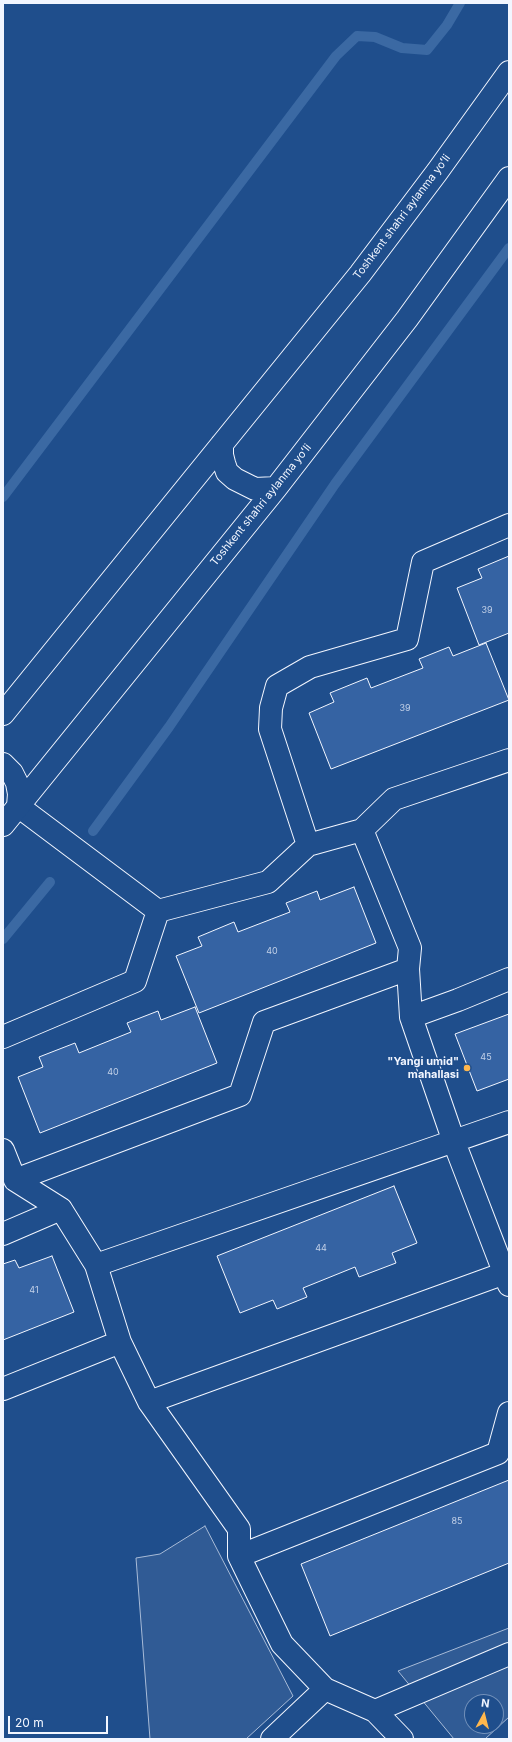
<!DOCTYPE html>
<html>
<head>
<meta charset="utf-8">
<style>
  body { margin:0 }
  #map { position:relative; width:512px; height:1742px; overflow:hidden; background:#1f4e8c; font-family:Inter,sans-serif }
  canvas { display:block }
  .frame { position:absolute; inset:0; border:4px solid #f2f6ff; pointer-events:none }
  .north { position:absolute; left:464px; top:1694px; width:40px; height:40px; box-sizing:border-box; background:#1f4e8c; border:1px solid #7391ba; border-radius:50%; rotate:7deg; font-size:11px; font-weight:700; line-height:16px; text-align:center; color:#f2f6ff }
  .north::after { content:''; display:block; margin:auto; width:14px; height:18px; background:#ffb74d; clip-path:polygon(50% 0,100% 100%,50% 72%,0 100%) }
  .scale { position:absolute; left:8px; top:1716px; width:100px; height:18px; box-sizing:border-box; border:2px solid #f2f6ff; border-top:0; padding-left:5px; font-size:12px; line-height:14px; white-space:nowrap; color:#f2f6ff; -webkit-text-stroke:3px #1f4e8c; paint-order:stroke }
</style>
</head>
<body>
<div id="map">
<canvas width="512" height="1742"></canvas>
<div class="frame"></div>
<div class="north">N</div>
<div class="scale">20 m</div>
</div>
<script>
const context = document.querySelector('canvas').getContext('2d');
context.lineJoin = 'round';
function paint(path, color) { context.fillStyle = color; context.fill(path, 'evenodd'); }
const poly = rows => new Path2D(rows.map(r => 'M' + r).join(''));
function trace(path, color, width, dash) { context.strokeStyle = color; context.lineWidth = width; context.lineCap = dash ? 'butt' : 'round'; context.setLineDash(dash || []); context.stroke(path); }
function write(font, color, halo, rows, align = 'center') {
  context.font = font + ' Inter,sans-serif'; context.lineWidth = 3; context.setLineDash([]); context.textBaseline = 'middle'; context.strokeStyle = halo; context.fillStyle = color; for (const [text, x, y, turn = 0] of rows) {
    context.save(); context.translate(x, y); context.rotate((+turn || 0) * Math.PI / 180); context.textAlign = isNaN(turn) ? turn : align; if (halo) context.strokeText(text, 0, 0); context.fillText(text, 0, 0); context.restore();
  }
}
const parking = poly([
  [205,1526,293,1696,246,1739,150,1739,136,1558,160,1554,205,1526],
  [509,1628,509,1717,485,1739,454,1739,398,1671,509,1628],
  [472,1702,496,1702,496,1726,472,1726,472,1702]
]);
paint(parking, '#305b95');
trace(parking, '#a8bbd7', 1);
trace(poly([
  [3,497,336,56,357,36,375,37,402,48,427,50,447,25,460,3],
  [93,831,169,727,335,484,509,248],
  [3,939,50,882]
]), '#3b69a3', 10);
const building = poly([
  [509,556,509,633,479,645,457,588,482,578,478,569,509,556],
  [486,643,509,700,331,769,309,713,334,702,330,693,367,678,371,688,423,668,419,659,449,647,453,656,486,643],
  [354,887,376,943,199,1013,176,956,202,946,198,937,234,922,238,932,290,912,286,903,317,891,320,900,354,887],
  [195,1007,217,1063,40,1133,18,1077,43,1067,39,1057,75,1043,79,1053,131,1032,127,1023,158,1011,161,1020,195,1007],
  [509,1014,509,1079,477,1091,455,1034,509,1014],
  [394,1186,417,1243,392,1253,396,1263,359,1277,355,1267,303,1288,307,1297,277,1309,273,1300,240,1313,217,1256,394,1186],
  [52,1256,74,1312,3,1340,3,1264,15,1260,19,1268,52,1256],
  [509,1480,509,1563,330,1636,301,1564,509,1480]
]);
paint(building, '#3563a3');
trace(building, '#f2f6ff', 1);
const minor = poly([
  [18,806,158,911,268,882,308,845,362,830,394,799,509,760],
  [362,830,410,948,408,969,411,1017,454,1142,509,1285],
  [308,845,270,729,271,708,277,686,310,667,407,639,423,562,509,525],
  [411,1017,458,1000,509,979],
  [3,1037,135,981,158,911],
  [3,1150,15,1180,61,1209],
  [15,1180,240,1095,264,1022,408,969],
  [3,1234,61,1209,96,1265,509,1122],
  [96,1265,120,1342,149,1402,239,1529,239,1556,282,1644,325,1689,375,1711,402,1739],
  [3,1389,120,1342],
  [149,1402,505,1273],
  [239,1556,498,1453,509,1413],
  [375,1711,509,1654],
  [272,1739,325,1689]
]);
const highway = poly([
  [222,444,222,455,224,463,227,472,235,479,255,489,276,488],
  [3,714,360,274,437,172,509,72],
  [3,764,12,773,17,783,19,794,18,806],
  [3,825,276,488,407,319,509,178]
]);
trace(minor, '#f2f6ff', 24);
trace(highway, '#f2f6ff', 24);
trace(minor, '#1f4e8c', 22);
trace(highway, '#1f4e8c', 22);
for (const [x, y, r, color] of [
  [467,1068,4,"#ffb74d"]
]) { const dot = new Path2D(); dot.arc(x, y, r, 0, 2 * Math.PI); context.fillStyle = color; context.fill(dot); trace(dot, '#1f4e8c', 1.5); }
write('9px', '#c3d1e8', null, [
  ["39",487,610],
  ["39",405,708],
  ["40",272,951],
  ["45",486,1057],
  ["40",113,1072],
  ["44",321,1248],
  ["41",34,1290],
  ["85",457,1521]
]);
write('11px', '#f2f6ff', '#1f4e8c', [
  ["Toshkent shahri aylanma yoʻli",402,217,-53],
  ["Toshkent shahri aylanma yoʻli",261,505,-51]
]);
write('bold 11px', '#f2f6ff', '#1f4e8c', [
  ["\"Yangi umid\"",459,1062],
  ["mahallasi",459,1075]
], 'right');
</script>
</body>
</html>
